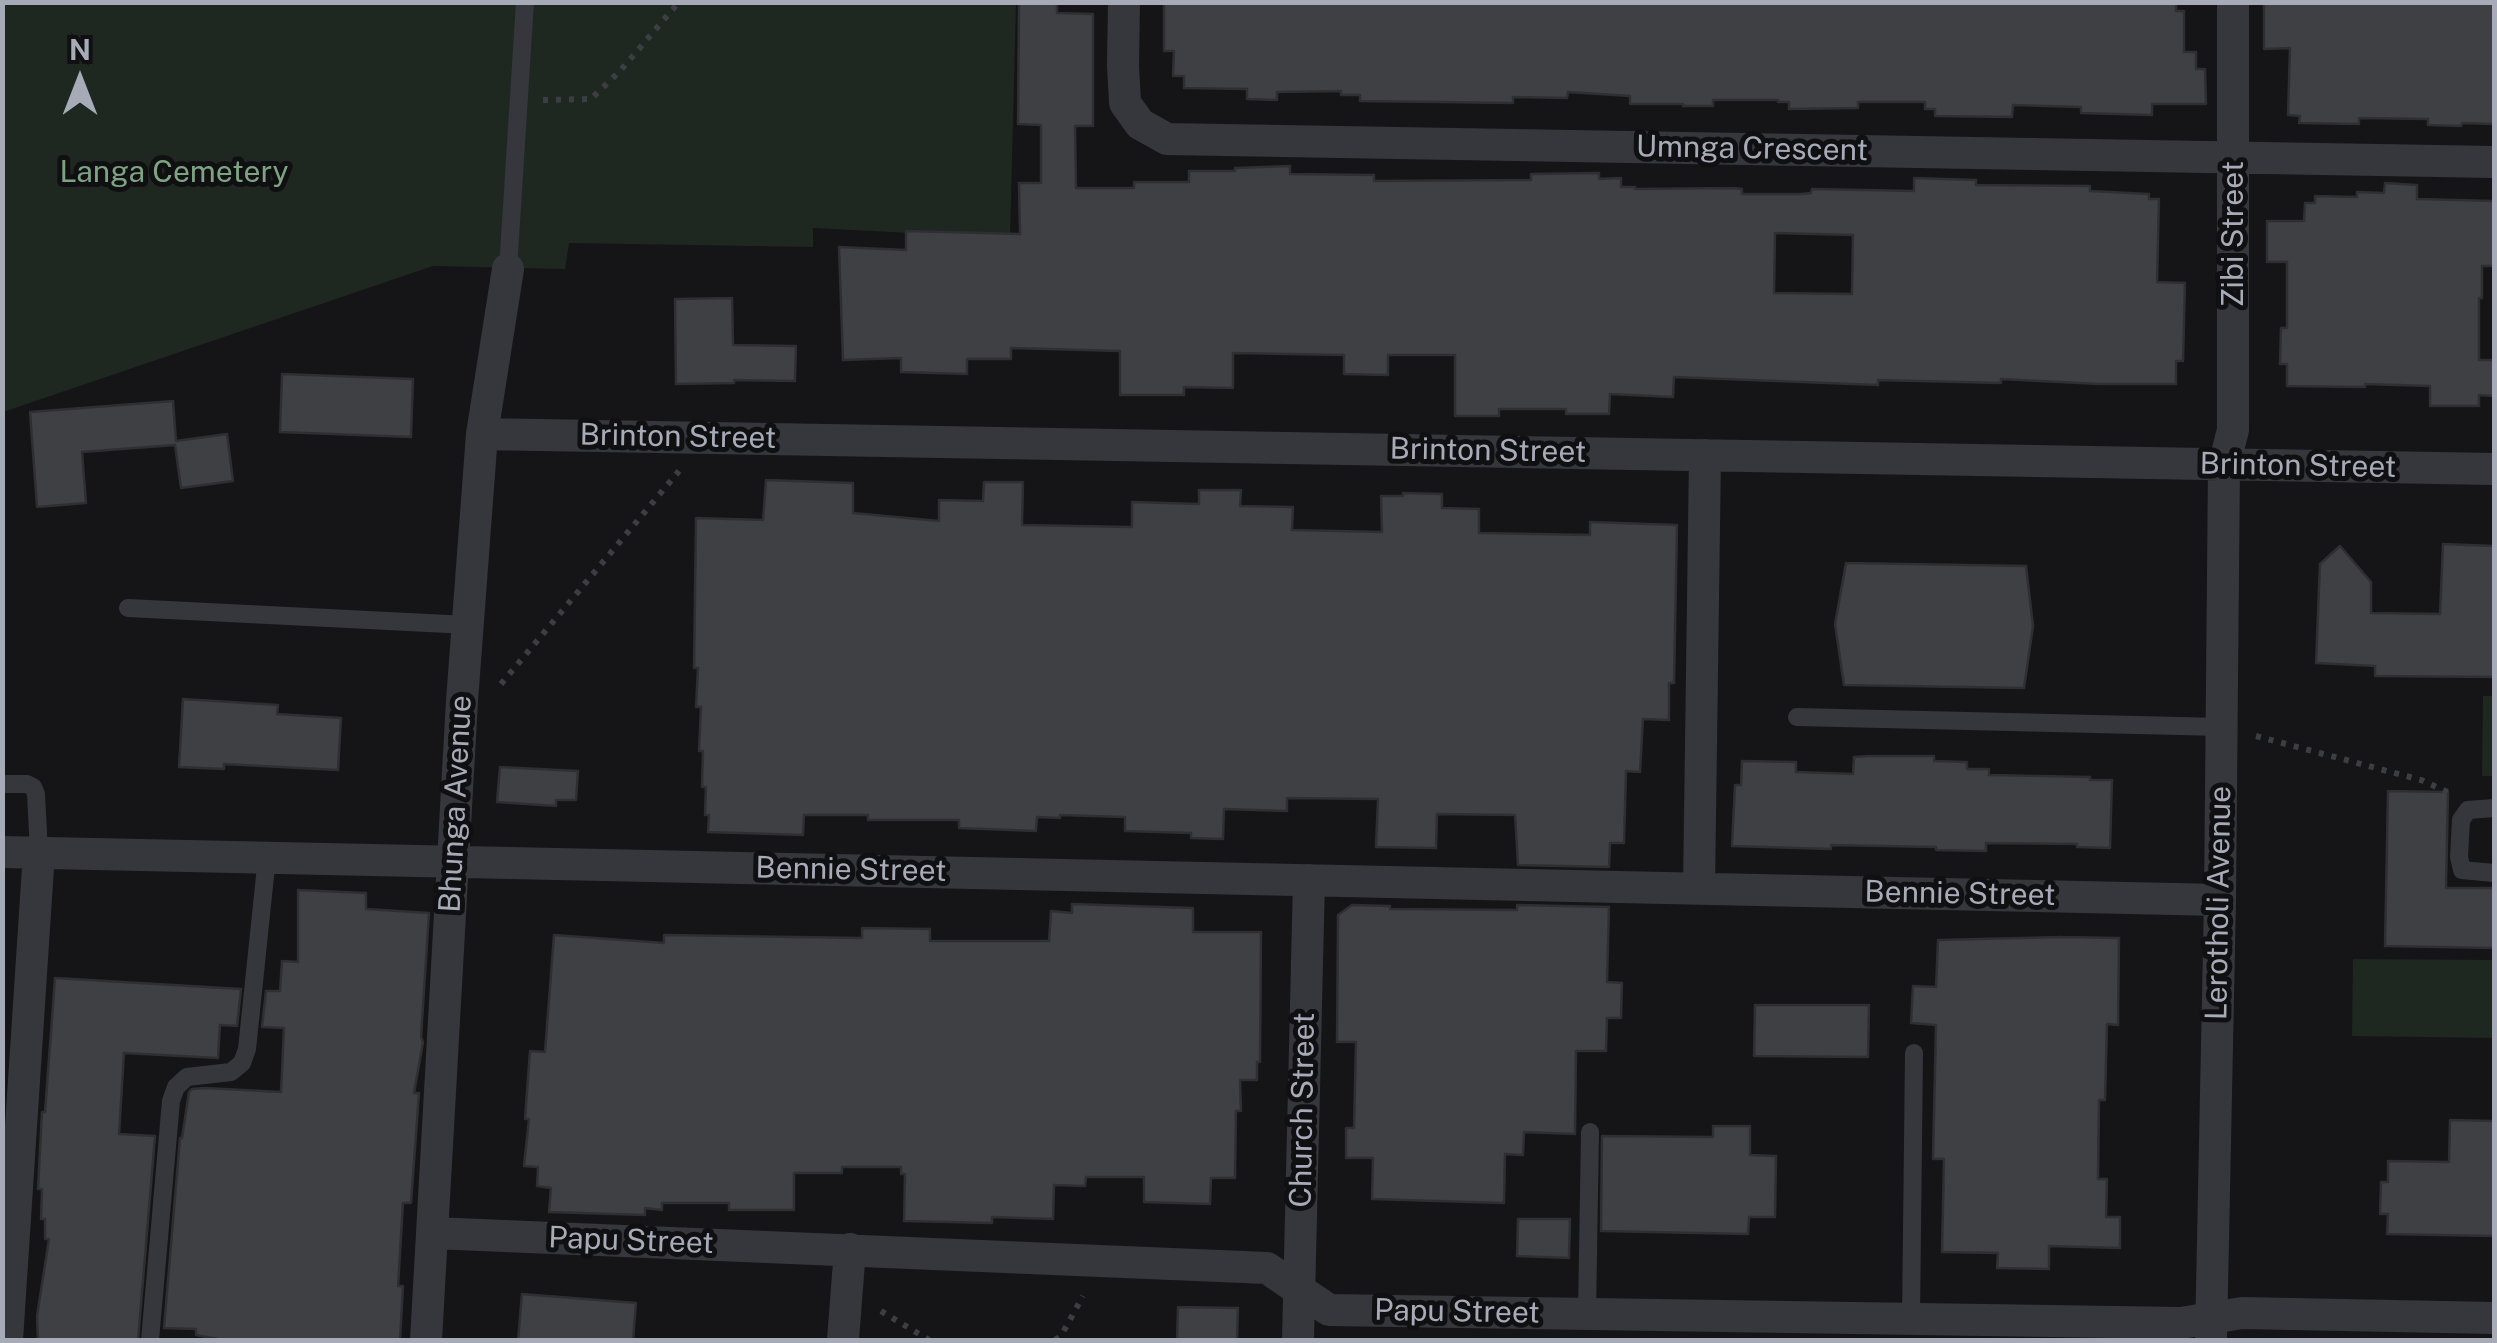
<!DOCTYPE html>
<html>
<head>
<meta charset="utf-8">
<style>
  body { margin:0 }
  #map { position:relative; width:2497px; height:1343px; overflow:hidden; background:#151517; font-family:"Public Sans",sans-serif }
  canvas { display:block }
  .frame { position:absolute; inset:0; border:5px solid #a7abb8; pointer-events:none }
  .north { position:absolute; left:30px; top:30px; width:100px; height:100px; -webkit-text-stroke:8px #101012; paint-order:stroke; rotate:0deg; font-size:28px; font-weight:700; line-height:40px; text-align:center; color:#a7abb8 }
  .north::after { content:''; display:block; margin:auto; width:35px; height:45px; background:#a7abb8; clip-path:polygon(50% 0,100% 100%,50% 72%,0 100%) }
</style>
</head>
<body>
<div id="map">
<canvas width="2497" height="1343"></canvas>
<div class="frame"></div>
<div class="north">N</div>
</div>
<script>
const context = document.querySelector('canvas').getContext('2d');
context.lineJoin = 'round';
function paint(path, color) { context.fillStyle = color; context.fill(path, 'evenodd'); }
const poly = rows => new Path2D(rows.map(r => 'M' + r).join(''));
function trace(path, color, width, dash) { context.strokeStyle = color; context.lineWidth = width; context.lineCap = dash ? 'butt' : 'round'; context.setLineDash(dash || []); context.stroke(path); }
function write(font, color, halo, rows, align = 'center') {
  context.font = font + ' "Public Sans",sans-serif'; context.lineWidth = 10; context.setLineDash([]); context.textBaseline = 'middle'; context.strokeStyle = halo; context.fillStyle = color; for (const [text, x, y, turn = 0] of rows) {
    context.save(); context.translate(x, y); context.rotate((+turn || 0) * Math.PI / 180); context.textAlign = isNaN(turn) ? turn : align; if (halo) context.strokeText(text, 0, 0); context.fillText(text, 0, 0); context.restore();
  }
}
paint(poly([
  [2,3,1016,3,1010,238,813,228,813,247,569,243,565,269,433,266,3,412],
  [2483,696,2494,696,2494,776,2482,776],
  [2353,959,2494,960,2494,1038,2352,1036]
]), '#1f2721');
const building = poly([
  [1019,2,1057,2,1057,13,1093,14,1093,126,1075,126,1076,188,1134,188,1134,182,1189,182,1189,171,1235,171,1235,168,1290,166,1290,174,1374,175,1374,181,1531,180,1531,174,1599,173,1599,179,1621,178,1621,187,1635,187,1635,189,1735,188,1742,189,1742,194,1801,194,1811,193,1812,189,1914,191,1914,178,1976,180,1976,185,2090,186,2090,191,2149,194,2149,199,2159,199,2157,282,2185,283,2183,361,2176,361,2176,384,2099,384,2001,379,2001,383,1878,380,1878,385,1674,377,1673,397,1610,394,1609,414,1566,414,1566,409,1499,409,1499,416,1455,416,1455,355,1388,355,1388,375,1344,374,1344,355,1233,353,1233,388,1184,387,1184,395,1120,395,1120,351,1011,348,1011,359,967,359,967,374,901,372,901,358,843,360,839,247,906,250,906,231,1020,234,1019,183,1041,183,1041,125,1018,124,1019,2],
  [1775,233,1853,235,1852,294,1774,293,1775,233],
  [1164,2,2176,2,2176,11,2184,11,2184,52,2196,52,2196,69,2205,69,2206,104,2152,104,2152,115,2081,113,2081,107,2013,105,2012,117,1935,116,1935,109,1925,109,1925,102,1858,102,1858,108,1789,109,1789,102,1778,102,1778,100,1713,100,1713,106,1683,106,1683,104,1630,104,1630,96,1568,92,1567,98,1513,97,1513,103,1360,101,1360,95,1341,95,1341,91,1277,92,1277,100,1247,99,1247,89,1184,88,1184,76,1173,76,1174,51,1164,51,1164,2],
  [2264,2,2494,2,2494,124,2462,123,2461,126,2428,125,2428,119,2359,118,2359,124,2299,123,2300,116,2288,115,2290,48,2264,49,2264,2],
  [2385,183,2417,185,2417,199,2494,201,2494,266,2482,266,2482,298,2479,298,2479,360,2494,360,2494,396,2479,395,2479,406,2430,406,2430,386,2365,384,2365,387,2287,386,2287,364,2280,364,2281,328,2287,328,2287,262,2267,262,2267,221,2304,221,2305,203,2315,203,2315,196,2357,197,2357,192,2384,193,2385,183],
  [732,298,733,345,796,346,795,381,734,380,734,383,676,384,675,299,732,298],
  [282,374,413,379,411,437,280,432,282,374],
  [173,401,176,441,227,434,233,481,181,488,175,445,82,452,86,503,37,507,30,412,173,401],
  [766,480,853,483,853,513,939,521,939,500,983,501,984,482,1023,482,1022,525,1132,527,1132,502,1199,504,1199,490,1241,490,1240,506,1293,507,1292,530,1382,532,1381,496,1403,496,1403,493,1442,494,1442,508,1479,509,1479,533,1590,535,1590,522,1677,525,1674,683,1669,683,1669,720,1643,719,1640,772,1626,771,1624,843,1610,843,1609,867,1518,865,1515,815,1437,814,1436,848,1376,847,1378,799,1287,798,1287,811,1224,809,1223,839,1191,838,1191,833,1125,831,1125,817,1060,815,1060,818,1037,817,1036,831,959,828,959,820,868,820,868,815,804,815,803,835,708,832,709,815,705,815,706,787,702,787,703,751,699,751,701,707,696,707,698,668,694,668,696,518,763,520,766,480],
  [2443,544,2494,546,2494,677,2375,676,2375,666,2316,663,2320,564,2340,546,2371,582,2371,613,2440,614,2443,544],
  [1846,563,2026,566,2033,626,2024,688,1844,685,1835,624,1846,563],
  [183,699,278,705,277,714,341,718,338,770,224,764,224,769,179,767,183,699],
  [1869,756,1934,756,1934,761,1967,762,1967,769,1989,769,1989,775,2090,777,2090,780,2112,780,2110,848,2077,847,2077,844,1986,843,1986,851,1936,850,1936,847,1831,845,1831,849,1732,846,1735,785,1741,785,1742,761,1796,762,1796,772,1853,774,1854,757,1869,756],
  [500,767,578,771,576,800,556,800,556,806,497,802,500,767],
  [2388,791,2448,792,2446,888,2494,888,2494,948,2385,946,2388,791],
  [298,890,366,893,366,909,429,913,421,1037,423,1042,414,1093,419,1093,411,1203,403,1203,398,1286,403,1286,400,1340,223,1340,196,1335,196,1329,164,1328,180,1138,182,1138,189,1092,192,1089,205,1088,281,1092,284,1028,262,1027,266,991,280,991,282,961,298,962,298,890],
  [1072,904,1193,908,1193,932,1261,932,1260,1062,1257,1062,1257,1080,1240,1080,1241,1111,1236,1111,1235,1178,1211,1178,1210,1204,1144,1202,1144,1177,1086,1177,1085,1186,1054,1185,1053,1219,992,1217,992,1223,904,1221,905,1174,901,1174,901,1167,842,1167,842,1173,794,1173,794,1210,729,1210,729,1203,662,1203,662,1210,645,1208,645,1215,549,1212,551,1188,537,1186,538,1167,524,1166,529,1119,525,1119,530,1051,545,1052,554,935,664,943,664,935,862,938,862,928,930,929,930,941,1049,941,1051,911,1072,913,1072,904],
  [1352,905,1390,906,1390,909,1517,910,1517,905,1609,907,1607,982,1622,983,1621,1018,1607,1018,1606,1051,1576,1051,1575,1134,1524,1132,1523,1155,1505,1154,1504,1203,1372,1199,1373,1158,1346,1158,1346,1128,1354,1128,1356,1042,1337,1042,1338,915,1352,905],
  [2062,937,2119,938,2118,1025,2107,1024,2105,1100,2099,1100,2098,1179,2107,1179,2106,1217,2120,1217,2120,1248,2049,1246,2049,1269,1997,1268,1998,1253,1942,1252,1944,1159,1933,1159,1936,1025,1911,1023,1913,986,1936,987,1938,940,2062,937],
  [55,978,241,989,237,1026,220,1025,218,1058,124,1053,119,1134,155,1136,138,1340,38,1340,37,1316,49,1239,45,1239,45,1219,41,1219,42,1189,38,1189,42,1112,45,1112,55,978],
  [1755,1005,1869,1005,1868,1057,1754,1056,1755,1005],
  [2450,1120,2494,1121,2494,1236,2387,1234,2388,1214,2380,1214,2381,1182,2388,1182,2388,1161,2449,1162,2450,1120],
  [1713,1126,1750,1126,1750,1155,1776,1156,1775,1217,1749,1217,1748,1234,1601,1231,1602,1136,1713,1137,1713,1126],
  [1518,1219,1570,1219,1569,1258,1517,1256,1518,1219],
  [522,1294,636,1303,633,1340,518,1340,522,1294],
  [1178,1307,1238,1308,1237,1340,1177,1340,1178,1307]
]);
paint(building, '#3f4044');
trace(building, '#2f2f33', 2.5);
trace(poly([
  [543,100,591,99,620,71,679,2],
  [501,684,679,471],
  [2256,736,2421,780,2450,793],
  [881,1311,929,1340],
  [1055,1340,1061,1336,1083,1296]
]), '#3c3e43', 6, [5, 8]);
trace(poly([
  [508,269,525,2],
  [128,608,468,625],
  [1797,717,2222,727],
  [2,784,27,784,33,787,36,794,39,852],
  [2494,808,2468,810,2461,820,2459,857,2462,870,2494,873],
  [1587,1314,1590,1132],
  [1911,1319,1914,1053],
  [150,1340,171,1101,176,1087,187,1077,231,1072,242,1063,247,1049,267,857]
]), '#36373c', 18);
trace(poly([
  [1124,2,1123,65,1125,103,1140,124,1167,139,2494,162],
  [482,434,2494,469],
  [2,852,2220,900],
  [1699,888,1705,455],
  [433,1233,1267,1268,1329,1310,2181,1323,2242,1313,2494,1318],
  [2211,1336,2220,900,2224,465,2233,430,2233,2],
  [7,1340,39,852],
  [426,1340,462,701,482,434,508,269],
  [843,1340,850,1249],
  [1298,1340,1309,880]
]), '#36373c', 32);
write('30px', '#a7abb8', '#101012', [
  ["Umnga Crescent",1752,149,1],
  ["Zibi Street",2234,234,-90],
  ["Brinton Street",678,437,1],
  ["Brinton Street",1488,451,1],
  ["Brinton Street",2298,466,1],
  ["Bhunga Avenue",456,804,-87],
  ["Bennie Street",851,870,1],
  ["Bennie Street",1960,894,1],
  ["Lerotholi Avenue",2219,903,-89],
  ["Church Street",1303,1110,-89],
  ["Papu Street",631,1241,2],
  ["Papu Street",1457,1312,1]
]);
write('30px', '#7da382', '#101012', [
  ["Langa Cemetery",174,173]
]);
</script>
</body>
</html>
